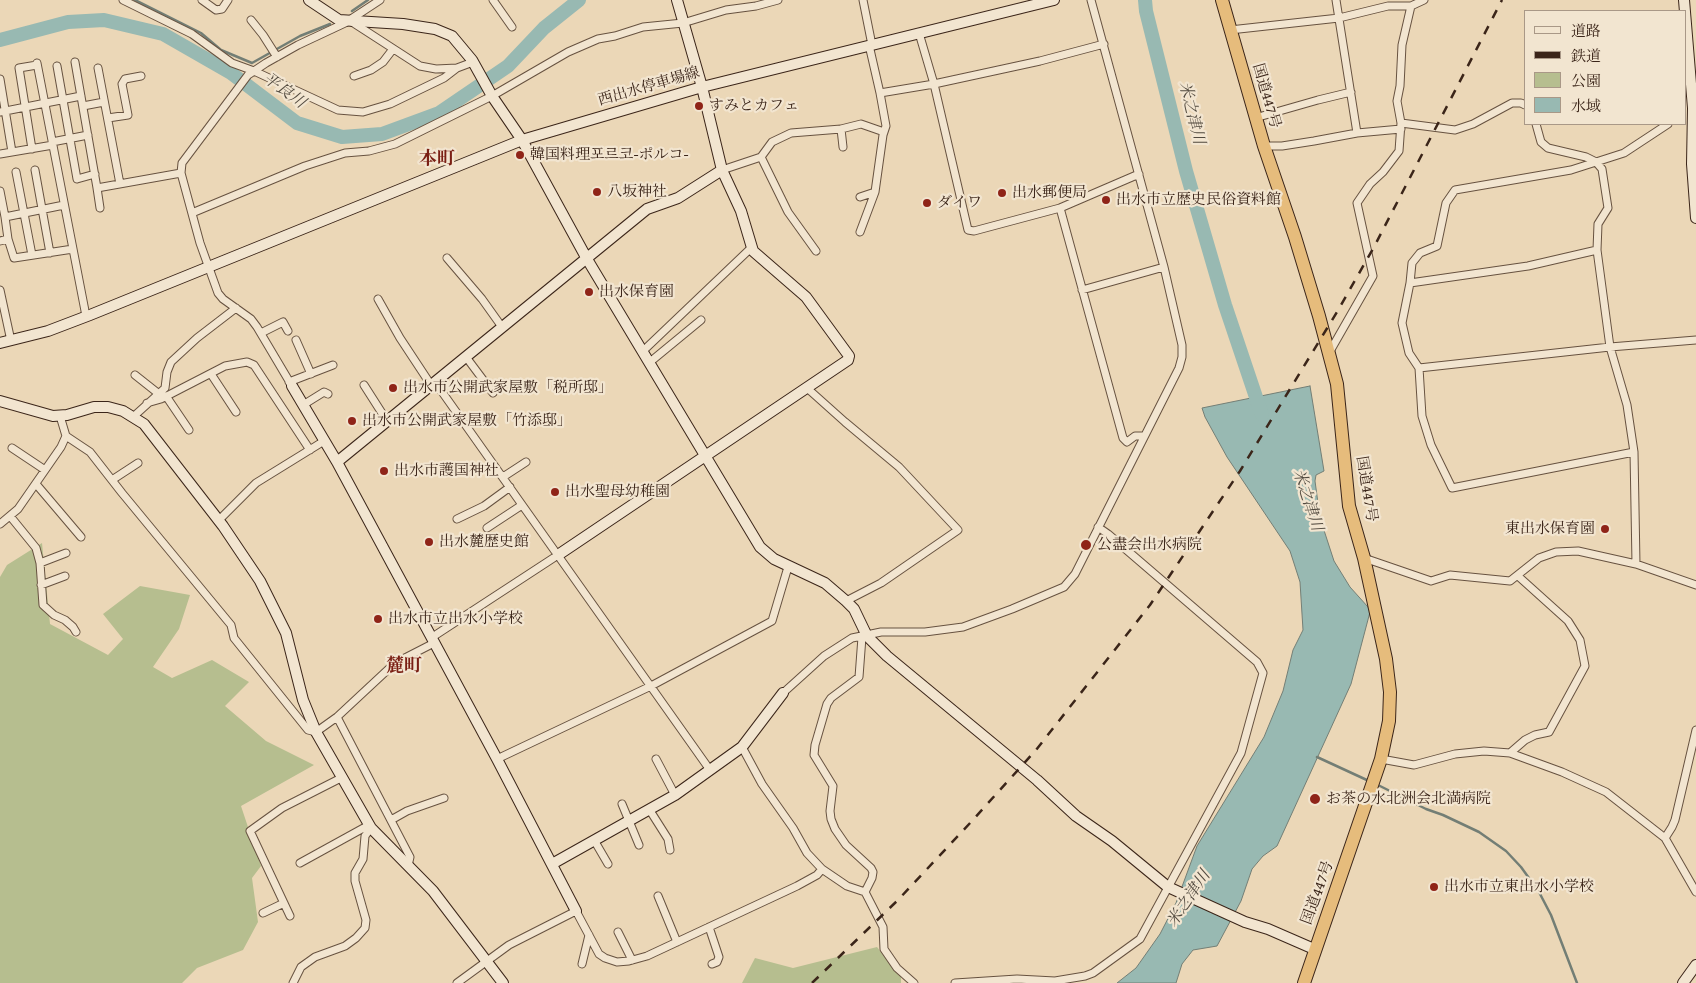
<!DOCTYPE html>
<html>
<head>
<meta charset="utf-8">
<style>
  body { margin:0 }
  #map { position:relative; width:1696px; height:983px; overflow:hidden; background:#ebd7b7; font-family:"Gentium Book Plus","Noto Serif JP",serif }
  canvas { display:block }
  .legend { position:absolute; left:1524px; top:10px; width:162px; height:115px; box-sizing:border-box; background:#f2e5d0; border:1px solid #a99887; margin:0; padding:6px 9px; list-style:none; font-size:15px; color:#3b2519 }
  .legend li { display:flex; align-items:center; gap:10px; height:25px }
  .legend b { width:25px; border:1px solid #a99887 }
</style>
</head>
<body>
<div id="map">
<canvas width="1696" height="983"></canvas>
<ul class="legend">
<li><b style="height:6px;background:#f2e5d0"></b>道路</li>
<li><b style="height:6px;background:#3b2519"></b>鉄道</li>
<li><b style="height:14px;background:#b6be8f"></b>公園</li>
<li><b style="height:14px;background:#98b9b2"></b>水域</li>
</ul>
</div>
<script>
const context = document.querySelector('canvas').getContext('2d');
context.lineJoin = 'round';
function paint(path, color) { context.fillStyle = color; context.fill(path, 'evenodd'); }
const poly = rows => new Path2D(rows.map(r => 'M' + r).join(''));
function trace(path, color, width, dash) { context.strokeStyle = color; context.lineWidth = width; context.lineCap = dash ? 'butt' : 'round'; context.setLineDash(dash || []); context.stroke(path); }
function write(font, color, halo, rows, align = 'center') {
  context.font = font + ' "Gentium Book Plus","Noto Serif JP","Noto Serif KR",serif'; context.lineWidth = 4.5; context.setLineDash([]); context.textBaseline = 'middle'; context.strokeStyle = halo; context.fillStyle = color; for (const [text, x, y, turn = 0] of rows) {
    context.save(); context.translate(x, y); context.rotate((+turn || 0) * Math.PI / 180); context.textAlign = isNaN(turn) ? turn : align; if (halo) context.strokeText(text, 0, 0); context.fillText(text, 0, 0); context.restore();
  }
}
paint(poly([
  [42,543,50,624,108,655,123,639,103,614,140,586,190,595,179,629,153,667,172,678,212,660,249,682,225,706,266,741,314,765,241,806,261,866,252,878,258,922,243,950,197,968,182,983,0,983,0,577,7,565],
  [877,947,901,977,901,983,742,983,755,958,793,968]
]), '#b6be8f');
const water = poly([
  [1310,386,1324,471,1316,475,1315,481,1320,518,1334,561,1350,587,1368,607,1370,612,1351,684,1277,846,1263,856,1252,869,1241,901,1217,946,1193,950,1182,964,1176,983,1117,983,1136,968,1160,934,1176,903,1197,846,1264,737,1283,691,1293,650,1303,630,1300,582,1290,551,1227,457,1205,417,1202,408,1310,386]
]);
paint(water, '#98b9b2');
trace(water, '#737e75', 1);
trace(poly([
  [135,0,201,33,221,50,252,63,300,36,330,24],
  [352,11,368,0],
  [1317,757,1369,781],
  [1376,784,1426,809,1443,815,1479,832,1506,851,1521,867,1539,892,1551,915,1577,983]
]), '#737e75', 2.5);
trace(poly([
  [1145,0,1146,11,1186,171,1225,305,1262,415],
  [0,40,68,22,104,20,163,34,231,73,297,123,342,137,382,134,439,113,508,66,544,28,579,0]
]), '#98b9b2', 14);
const street = poly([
  [123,0,192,34,232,63,254,71,338,110,363,112,390,104,444,78,457,68],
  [202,0,216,10,222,9,228,0],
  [493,0,512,27],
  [863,0,872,45],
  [1336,0,1357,133],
  [251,20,263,35,277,57],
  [352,22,420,66,436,69,457,68,473,62],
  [1230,30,1339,18,1388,6,1411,6],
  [919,33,934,84,968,230,974,231,1060,208,1139,174],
  [869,45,880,93,934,84,1040,61,1104,44],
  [75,62,97,188,181,173],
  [37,63,86,316],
  [57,66,77,179,95,174],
  [98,68,120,184],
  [354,76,371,70,383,62,393,49],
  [0,79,12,152],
  [83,106,104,102],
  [0,112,81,96],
  [108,118,128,115,122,84,125,79,141,76],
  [1255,118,1318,100,1351,92],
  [1401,123,1455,130,1473,124,1512,103,1521,103,1525,105],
  [1536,124,1541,142,1548,148,1586,157,1596,162,1602,169,1608,208,1598,224,1597,250,1610,347,1627,405,1634,452,1636,564],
  [841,129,861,124,884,132],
  [52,142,88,135],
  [1264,146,1282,146,1314,141,1357,133,1401,129],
  [32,149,19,68,37,65],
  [0,154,53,145],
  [761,157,772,142,791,133,841,129,843,147],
  [35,170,50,253],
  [722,170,761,157,788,212,816,251],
  [16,172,32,255],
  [97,188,100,208],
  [0,191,5,217,64,205],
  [860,197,875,192,883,135,886,126,880,93],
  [1060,208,1123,438,1127,442,1135,436,1144,436],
  [192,213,305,166,345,153,369,151,395,144,492,96,568,52,598,39,615,36,643,27,683,23,726,10,756,6,778,0],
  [860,232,875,192],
  [8,239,14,258,73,249],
  [0,241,8,239,5,217],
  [447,258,482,299,502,327],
  [1410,283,1528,266,1597,250],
  [0,290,11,341],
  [1082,290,1164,267],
  [378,299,400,338,431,385],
  [261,333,283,322,288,331],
  [296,340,311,374],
  [643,351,751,248],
  [1329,353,1373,276,1357,203,1370,184,1383,172,1399,151,1401,123,1397,101,1400,86,1402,45,1411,6,1424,0],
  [466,357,493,393],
  [650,362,701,320],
  [1419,368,1610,347,1696,340],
  [211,374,236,412],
  [135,375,159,394],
  [289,382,333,365],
  [435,382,710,770],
  [364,385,387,421],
  [292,386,257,327,251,319,223,299,218,293,200,243,181,173,182,163,248,75,266,63,298,45,345,23,380,0],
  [807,388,845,422,899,467,958,530,881,583,846,601],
  [166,396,189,430],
  [147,403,161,399,225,366,247,362,254,365,310,450],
  [303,405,324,392,328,394],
  [60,416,66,436,90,452,122,493,231,625,234,638,308,730,316,732,337,717,395,663,434,643],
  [133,417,165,388,167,372,171,362,197,338,236,308],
  [12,448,45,470],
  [1634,452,1452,488,1431,445,1422,416,1419,368,1409,353,1402,323,1410,283,1412,263,1420,253,1437,246,1446,203,1455,190,1571,170,1596,162,1624,153,1668,124],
  [503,477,526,462],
  [112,480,138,463],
  [36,484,81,537],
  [10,516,36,548,40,563,43,605,54,615,65,620,73,627,76,632],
  [457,519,484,506,510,487],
  [218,521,256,483,324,441],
  [0,524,18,509,61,447,66,436],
  [487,528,522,505],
  [1364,558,1431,581,1450,575,1510,581,1539,558,1556,552,1578,551,1636,564,1696,585],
  [40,563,66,553],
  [41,585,65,576],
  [862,637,859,677,831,698,827,704,815,745,814,755,833,786,830,811,831,819,835,829,846,845,871,868,873,872,872,878,865,892],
  [431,638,558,555],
  [783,693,824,656,852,638,881,632,925,632,963,627,1012,609,1064,587,1075,574,1179,368,1182,357,1182,345,1164,267,1091,0],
  [337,717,410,857,408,866],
  [742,747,762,784,793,828,807,853,822,869,847,886,865,892,883,927,884,949,897,968,914,983],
  [1510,753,1525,740,1535,735,1549,732,1585,666,1580,640,1568,621,1518,576],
  [497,759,651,686,772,621,788,567],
  [656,759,675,795],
  [1381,759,1414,765,1455,754,1484,751,1510,753,1562,772,1606,792,1665,838,1696,892],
  [622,804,639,845],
  [649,809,668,839,670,850],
  [391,820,407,811,444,798],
  [1665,838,1672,827,1675,820,1696,730],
  [594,840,608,864],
  [300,863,369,825],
  [658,896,677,942],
  [263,913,284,903],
  [290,916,250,831,282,808,343,777],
  [709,927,719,957,717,962,712,964],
  [618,932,632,960],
  [582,964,589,935],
  [293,983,301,967,315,957,345,946,356,938,365,928,366,920,355,881,355,873,363,859,365,836,371,828],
  [457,983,509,945,576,911,599,954,605,958,617,962,629,961,647,956,797,886,817,875,822,869],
  [955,983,1017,979,1055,981,1085,976,1093,973,1140,939,1241,753,1263,673,1257,662,1108,534,1098,527]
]);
const secondary = poly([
  [309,0,339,20,403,24,435,29,452,36,472,60,492,96,522,140,702,87,1054,0],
  [1684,0,1693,108,1692,164,1696,218],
  [0,343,48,331,90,315,522,140,587,259,760,547,774,559,825,583,846,601,854,609,867,636,887,656,1037,780,1076,816,1112,841,1168,887,1245,922,1268,929,1314,949],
  [292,386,337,462,497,759,576,911],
  [0,401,53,416,67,415,94,407,108,407,123,411,144,424,223,526,260,581,286,633,303,700,316,732,371,828,433,891,503,983],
  [337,462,647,209,678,198,722,170],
  [558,555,848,360,849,356,806,297,753,251,741,211,722,170,702,87,677,0],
  [552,864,675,795,742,747,783,693],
  [1683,983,1696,965]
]);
const highway = poly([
  [1222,0,1264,146,1295,237,1319,316,1337,384,1349,506,1364,558,1386,659,1390,692,1389,721,1381,759,1304,983]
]);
trace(street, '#675240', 9);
trace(secondary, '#3b2519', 12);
trace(highway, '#3b2519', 14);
trace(street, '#f2e5d0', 7);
trace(secondary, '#f2e5d0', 10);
trace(highway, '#e6bc7c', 12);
trace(poly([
  [812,983,898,900,971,822,1036,750,1150,605,1240,471,1337,312,1374,247,1502,0]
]), '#3b2519', 2.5, [9, 9]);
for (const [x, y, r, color] of [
  [699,106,5,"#8f2418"],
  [520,155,5,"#8f2418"],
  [597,192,5,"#8f2418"],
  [1002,193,5,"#8f2418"],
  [1106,200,5,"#8f2418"],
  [927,203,5,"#8f2418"],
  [589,292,5,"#8f2418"],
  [393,388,5,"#8f2418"],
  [352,421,5,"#8f2418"],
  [384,471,5,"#8f2418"],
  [555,492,5,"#8f2418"],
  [1605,529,5,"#8f2418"],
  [429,542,5,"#8f2418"],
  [1086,545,6,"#8f2418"],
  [378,619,5,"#8f2418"],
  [1315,799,6,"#8f2418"],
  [1434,887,5,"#8f2418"]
]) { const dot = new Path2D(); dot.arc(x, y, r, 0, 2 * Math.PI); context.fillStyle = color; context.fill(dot); trace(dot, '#f2e5d0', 2); }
write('15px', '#3b2519', '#f2e5d0', [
  ["西出水停車場線",649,87,-16],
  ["国道447号",1266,96,74],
  ["国道447号",1366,489,81],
  ["国道447号",1318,893,-70]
]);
write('15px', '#3b2519', '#f2e5d0', [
  ["すみとカフェ",709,106],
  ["韓国料理포르코-ポルコ-",530,155],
  ["八坂神社",607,192],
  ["出水郵便局",1012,193],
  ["出水市立歴史民俗資料館",1116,200],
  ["ダイワ",937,203],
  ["出水保育園",599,292],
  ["出水市公開武家屋敷「税所邸」",403,388],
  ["出水市公開武家屋敷「竹添邸」",362,421],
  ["出水市護国神社",394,471],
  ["出水聖母幼稚園",565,492],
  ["東出水保育園",1595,529,"right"],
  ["出水麓歴史館",439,542],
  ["公盡会出水病院",1097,545],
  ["出水市立出水小学校",388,619],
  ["お茶の水北洲会北満病院",1326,799],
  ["出水市立東出水小学校",1444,887]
], 'left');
write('italic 16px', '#524a3f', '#f2e5d0', [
  ["平良川",284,91,36],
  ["米之津川",1191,113,76],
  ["米之津川",1307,500,72],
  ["米之津川",1189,899,-56]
]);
write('bold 18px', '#7a1f14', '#f2e5d0', [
  ["本町",437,159],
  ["麓町",404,666]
]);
</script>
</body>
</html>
